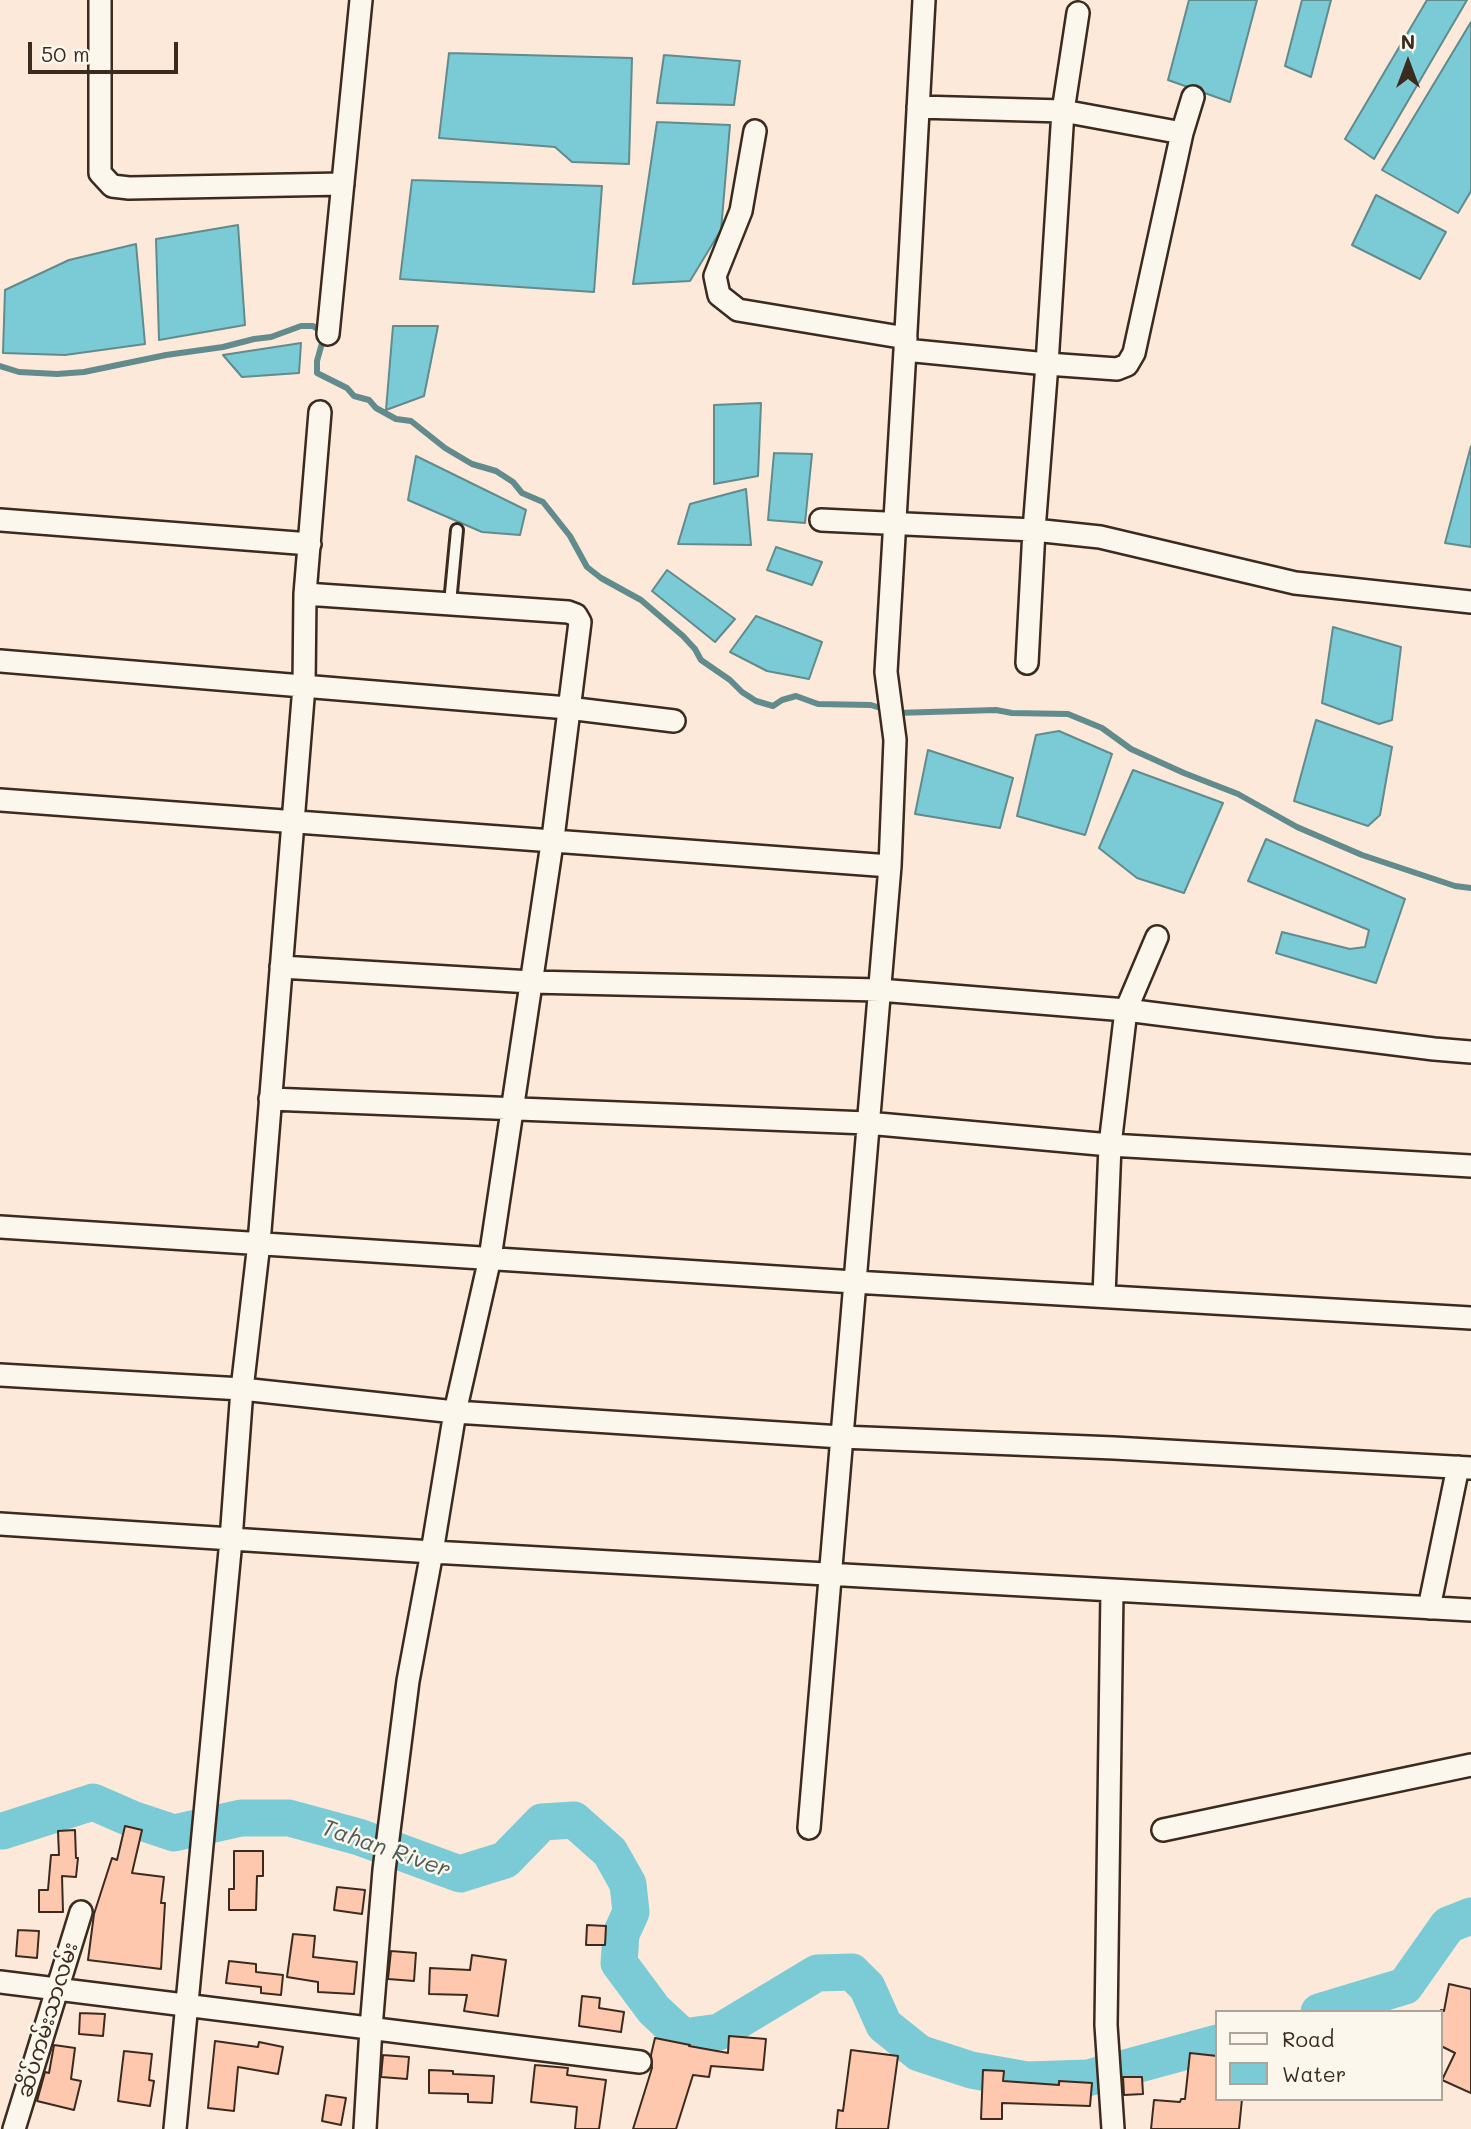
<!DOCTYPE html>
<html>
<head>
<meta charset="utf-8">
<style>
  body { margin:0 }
  #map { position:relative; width:1471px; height:2129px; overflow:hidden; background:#fce9da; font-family:Mali,sans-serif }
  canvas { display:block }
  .legend { position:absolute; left:1215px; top:2010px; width:228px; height:91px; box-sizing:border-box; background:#fbf7ec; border:2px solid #aea59a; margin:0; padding:9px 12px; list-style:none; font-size:21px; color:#3b2a1e }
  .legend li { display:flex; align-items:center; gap:14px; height:35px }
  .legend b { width:35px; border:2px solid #aea59a }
  .north { position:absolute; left:1373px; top:28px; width:70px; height:70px; -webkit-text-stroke:5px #fbf7ec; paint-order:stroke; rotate:0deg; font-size:19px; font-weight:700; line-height:28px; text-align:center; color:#3b2a1e }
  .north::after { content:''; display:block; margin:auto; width:24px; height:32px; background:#3b2a1e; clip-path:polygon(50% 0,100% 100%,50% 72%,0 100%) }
  .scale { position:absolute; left:28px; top:42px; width:150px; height:32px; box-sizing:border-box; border:4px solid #3b2a1e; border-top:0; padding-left:9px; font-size:21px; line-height:24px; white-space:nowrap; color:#3b2a1e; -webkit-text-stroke:5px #fbf7ec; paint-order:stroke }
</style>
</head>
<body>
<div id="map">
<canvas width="1471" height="2129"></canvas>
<ul class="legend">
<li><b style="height:9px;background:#fbf7ec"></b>Road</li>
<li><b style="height:19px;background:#7bcbd6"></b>Water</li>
</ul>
<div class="north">N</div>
<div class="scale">50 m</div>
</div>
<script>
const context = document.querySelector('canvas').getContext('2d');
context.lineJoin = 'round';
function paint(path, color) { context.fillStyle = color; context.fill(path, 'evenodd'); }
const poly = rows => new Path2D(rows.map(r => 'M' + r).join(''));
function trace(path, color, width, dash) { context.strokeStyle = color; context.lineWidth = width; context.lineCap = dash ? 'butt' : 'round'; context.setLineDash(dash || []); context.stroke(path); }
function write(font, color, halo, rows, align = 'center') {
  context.font = font + ' Mali,"Noto Sans Myanmar",sans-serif'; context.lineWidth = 5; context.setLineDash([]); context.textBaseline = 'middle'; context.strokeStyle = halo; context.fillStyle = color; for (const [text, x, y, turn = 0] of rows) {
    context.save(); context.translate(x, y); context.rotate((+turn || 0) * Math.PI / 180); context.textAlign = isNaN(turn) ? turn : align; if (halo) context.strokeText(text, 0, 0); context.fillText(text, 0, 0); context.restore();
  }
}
const water = poly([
  [1189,0,1257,0,1230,102,1168,80,1189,0],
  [1302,0,1331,0,1311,77,1285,66,1302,0],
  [1427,0,1467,0,1374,159,1345,139,1427,0],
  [1471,22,1471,191,1458,213,1382,170,1471,22],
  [449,53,632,58,629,164,572,162,555,147,439,138,449,53],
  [664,55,740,61,734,105,657,103,664,55],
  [657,122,730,125,721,230,690,281,633,284,657,122],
  [412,180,602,186,594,292,400,279,412,180],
  [1376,195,1446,232,1420,279,1352,245,1376,195],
  [238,225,245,325,159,340,156,239,238,225],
  [136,244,145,344,65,355,3,353,5,290,69,260,136,244],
  [393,326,438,326,424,396,386,410,393,326],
  [301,343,299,373,242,377,223,355,301,343],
  [761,403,758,476,714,484,714,405,761,403],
  [1471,446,1471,547,1445,543,1471,446],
  [774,453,812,454,805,523,768,520,774,453],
  [416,456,526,510,520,535,482,532,408,500,416,456],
  [746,489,751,545,678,544,690,504,746,489],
  [776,547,822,562,812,585,767,570,776,547],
  [667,570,735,619,715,642,652,591,667,570],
  [756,616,822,642,809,679,767,671,730,652,756,616],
  [1333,627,1401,647,1392,720,1379,724,1322,703,1333,627],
  [1316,720,1392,747,1380,815,1368,826,1294,801,1316,720],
  [1059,731,1112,754,1085,835,1017,816,1036,735,1059,731],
  [928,750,1013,778,1000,828,915,814,928,750],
  [1133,770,1223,803,1184,893,1137,878,1099,848,1133,770],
  [1266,839,1405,899,1376,983,1276,953,1282,932,1350,949,1365,947,1369,930,1248,881,1266,839]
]);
paint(water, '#7bcbd6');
trace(water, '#618b8c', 2);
trace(poly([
  [0,366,19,372,57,374,84,372,166,355,223,347,254,339,271,337,301,326,313,326,319,330,322,343,317,361,317,373,347,388,354,396,369,400,376,408,396,419,411,421,445,448,472,464,496,471,513,482,522,493,543,502,570,536,587,567,601,578,641,600,683,636,695,649,701,660,730,680,742,692,756,701,773,706,782,700,796,696,818,704,871,705,896,713,996,710,1012,713,1068,714,1102,728,1131,749,1184,773,1238,794,1297,827,1362,855,1455,886,1471,888]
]), '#618b8c', 6);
trace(poly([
  [0,1831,3,1831,93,1802,132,1819,174,1833,241,1818,289,1818,359,1837,460,1874,505,1860,542,1822,574,1820,610,1852,628,1884,631,1912,621,1934,619,1963,654,2010,683,2037,719,2032,817,1973,852,1972,867,1987,884,2025,919,2053,971,2070,1027,2080,1088,2078,1217,2043],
  [1319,2012,1405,1986,1448,1925,1471,1916]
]), '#7bcbd6', 37);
const building = poly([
  [125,1826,142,1830,132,1873,164,1877,161,1903,165,1903,161,1969,88,1960,94,1914,112,1858,117,1860,125,1826],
  [75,1830,76,1858,78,1858,76,1877,62,1876,63,1912,39,1912,39,1890,48,1890,51,1855,59,1855,58,1831,75,1830],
  [234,1851,263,1851,263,1876,257,1876,256,1910,229,1910,229,1889,234,1889,234,1851],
  [337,1887,365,1890,362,1914,334,1910,337,1887],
  [587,1925,606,1926,605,1945,586,1945,587,1925],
  [18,1930,39,1931,37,1958,16,1956,18,1930],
  [293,1934,315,1936,313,1957,357,1962,354,1994,318,1992,318,1982,287,1977,293,1934],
  [391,1951,416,1953,414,1981,388,1979,391,1951],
  [472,1955,506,1960,498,2016,464,2011,467,1995,429,1994,430,1968,470,1970,472,1955],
  [229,1961,256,1964,256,1972,283,1975,281,1995,261,1993,261,1987,226,1983,229,1961],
  [1449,1984,1471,1989,1471,2093,1442,2080,1455,2053,1441,2046,1441,2010,1444,2011,1449,1984],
  [582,1996,600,1998,599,2008,624,2012,621,2032,579,2026,582,1996],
  [80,2013,105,2014,103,2036,79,2034,80,2013],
  [729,2036,766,2039,763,2070,711,2066,709,2077,693,2075,676,2129,633,2129,652,2068,651,2055,655,2038,690,2045,689,2046,728,2053,729,2036],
  [215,2041,258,2047,259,2042,283,2047,278,2074,238,2067,234,2111,208,2108,215,2041],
  [54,2045,75,2048,71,2079,81,2081,74,2110,37,2101,45,2072,49,2073,54,2045],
  [851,2050,898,2056,888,2129,836,2129,838,2110,843,2111,851,2050],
  [124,2051,152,2054,149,2080,154,2081,150,2106,118,2101,124,2051],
  [1190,2053,1217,2056,1217,2099,1242,2099,1239,2129,1151,2129,1154,2100,1180,2102,1181,2099,1185,2099,1190,2053],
  [383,2055,409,2057,407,2079,381,2077,383,2055],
  [535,2065,568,2068,567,2075,606,2080,599,2129,575,2129,577,2107,531,2102,535,2065],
  [429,2070,453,2071,453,2074,494,2076,492,2103,468,2102,468,2094,429,2093,429,2070],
  [983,2070,1004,2071,1003,2081,1059,2085,1059,2081,1092,2083,1090,2106,1002,2103,1002,2119,981,2119,983,2070],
  [1123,2077,1142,2077,1143,2094,1124,2095,1123,2077],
  [326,2095,346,2098,341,2125,322,2121,326,2095]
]);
paint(building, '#fec8af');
trace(building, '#3b2a1e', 2);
const lane = poly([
  [450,603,457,530]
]);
const street = poly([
  [100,0,100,173,112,186,129,188,343,184],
  [918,107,1063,111,1182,133],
  [755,131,741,211,715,276,719,295,738,310,906,338],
  [328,334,361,0],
  [905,350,1047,364,1117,369,1127,365,1134,353,1182,133,1193,97],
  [0,520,310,544],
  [821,520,1034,530,1100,537,1295,583,1471,602],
  [305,594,568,612,576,615,580,622,554,830,490,1258,455,1412,432,1552,408,1681,384,1870,371,2028,365,2129],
  [0,661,568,708,674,721],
  [1027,663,1034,530,1047,364,1063,111,1078,13],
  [0,800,890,866],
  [281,967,531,982,879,990,1126,1010,1434,1049,1471,1052],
  [270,1099,867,1123,1110,1145,1471,1166],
  [0,1227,854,1282,1471,1318],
  [1104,1296,1110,1145,1126,1010,1157,937],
  [0,1375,242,1389,455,1412,841,1437,1114,1448,1471,1468],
  [0,1524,432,1552,1471,1610],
  [1112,1590,1106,2025,1113,2129],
  [1429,1608,1458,1467],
  [809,1828,890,866,895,740,886,672,905,350,924,0],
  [1163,1830,1471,1765],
  [0,1982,640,2062],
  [14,2129,81,1912],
  [175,2129,231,1540,242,1389,259,1243,304,686,305,594,320,412]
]);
trace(lane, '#3b2a1e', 16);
trace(street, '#3b2a1e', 26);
trace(lane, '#fbf7ec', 10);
trace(street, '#fbf7ec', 21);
write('21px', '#3b2a1e', '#fbf7ec', [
  ["ဆိပ်ကမ်းသာလမ်း",48,2020,-73]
]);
write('italic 23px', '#4e5a55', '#fbf7ec', [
  ["Tahan River",386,1849,19]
]);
</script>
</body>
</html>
